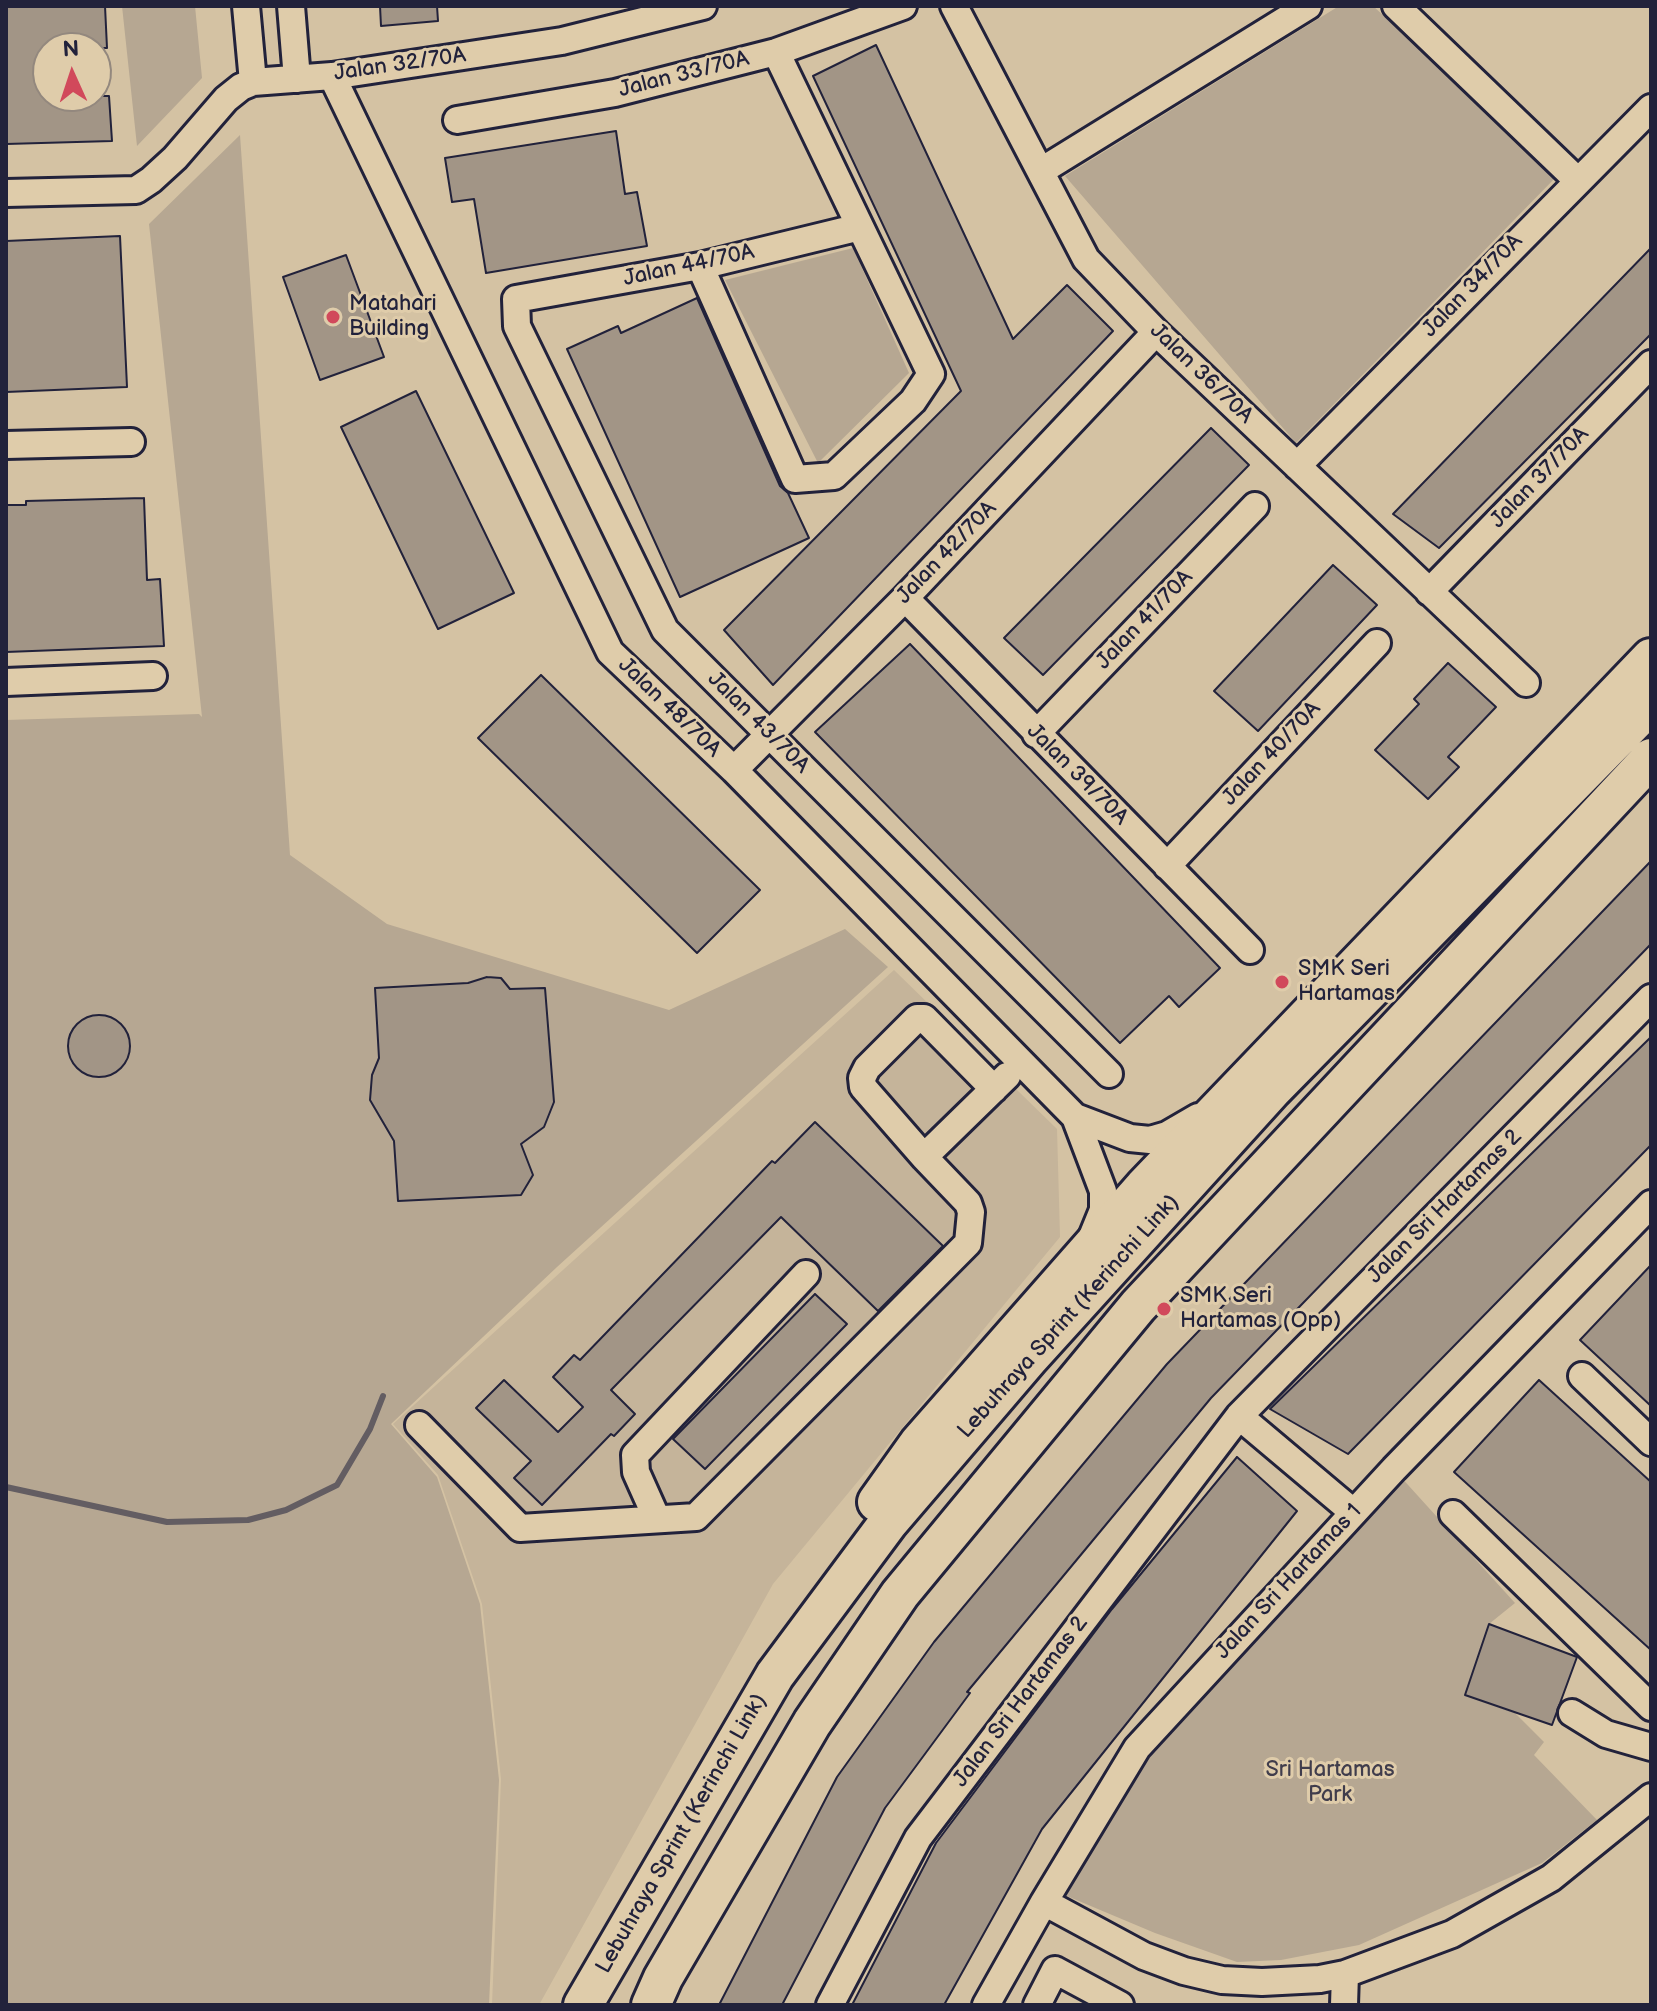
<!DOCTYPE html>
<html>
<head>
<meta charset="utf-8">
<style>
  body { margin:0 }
  #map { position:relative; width:1657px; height:2011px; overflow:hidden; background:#d4c2a3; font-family:"Balsamiq Sans",sans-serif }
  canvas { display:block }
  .frame { position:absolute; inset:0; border:8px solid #22223b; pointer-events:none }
  .north { position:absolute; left:32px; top:32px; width:80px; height:80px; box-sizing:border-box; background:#dfccaa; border:2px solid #93887e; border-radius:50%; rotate:357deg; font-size:22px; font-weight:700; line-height:32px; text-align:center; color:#22223b }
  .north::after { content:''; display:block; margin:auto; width:28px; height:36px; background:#d1495b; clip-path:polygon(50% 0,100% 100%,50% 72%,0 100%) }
</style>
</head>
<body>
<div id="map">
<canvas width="1657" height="2011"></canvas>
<div class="frame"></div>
<div class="north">N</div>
</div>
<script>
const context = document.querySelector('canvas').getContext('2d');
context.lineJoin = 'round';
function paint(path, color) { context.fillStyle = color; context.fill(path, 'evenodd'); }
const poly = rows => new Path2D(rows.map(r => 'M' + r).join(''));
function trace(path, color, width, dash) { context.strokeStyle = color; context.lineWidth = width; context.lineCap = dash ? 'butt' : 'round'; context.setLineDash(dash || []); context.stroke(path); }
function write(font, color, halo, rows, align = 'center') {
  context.font = font + ' "Balsamiq Sans",sans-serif'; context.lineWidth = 6; context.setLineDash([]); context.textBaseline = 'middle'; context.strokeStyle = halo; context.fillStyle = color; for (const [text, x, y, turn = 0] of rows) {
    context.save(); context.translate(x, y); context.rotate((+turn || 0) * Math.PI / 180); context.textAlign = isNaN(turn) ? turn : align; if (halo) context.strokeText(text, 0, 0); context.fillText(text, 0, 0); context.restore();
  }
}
paint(poly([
  [894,970,1057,1129,1060,1237,773,1584,539,2005,492,2005,501,1779,482,1604,438,1475,393,1424]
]), '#c5b49a');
paint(poly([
  [122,6,195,6,202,78,137,146],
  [1339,6,1373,6,1559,174,1296,443,1065,176],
  [240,135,290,855,387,924,669,1010,845,929,888,967,557,1267,391,1424,437,1477,480,1604,499,1780,489,2005,6,2005,6,720,199,714,202,717,149,224],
  [487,977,510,989,545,988,554,1102,544,1127,521,1144,533,1175,521,1195,398,1201,394,1141,370,1100,372,1075,379,1058,375,988,468,983],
  [853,248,909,373,818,463,725,280],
  [1399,1475,1515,1603,1489,1624,1465,1695,1515,1713,1544,1742,1534,1755,1597,1820,1542,1863,1359,1945,1281,1960,1237,1962,1155,1933,1055,1891,1140,1749]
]), '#b6a792');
trace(poly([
  [6,1487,167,1522,248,1520,286,1510,337,1485,370,1429,383,1396]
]), '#635d62', 6);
const building = poly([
  [6,6,105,6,107,48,48,48,48,96,109,96,112,141,6,144,6,6],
  [380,6,437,6,438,21,381,26,380,6],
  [876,45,1013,339,1067,285,1113,331,773,685,724,630,961,391,813,76,876,45],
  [616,131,625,194,637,192,647,246,486,273,474,199,452,202,445,158,616,131],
  [120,236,127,387,6,392,6,241,120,236],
  [1651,248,1651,334,1439,548,1393,514,1651,248],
  [346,255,384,357,320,380,283,277,346,255],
  [697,298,780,486,788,493,809,538,680,597,567,349,618,326,621,333,697,298],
  [416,391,514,593,438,629,341,427,416,391],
  [1211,428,1249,465,1043,675,1004,638,1211,428],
  [144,498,147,580,160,579,164,646,6,652,6,505,26,505,26,501,144,498],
  [1333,565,1377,605,1258,731,1214,691,1333,565],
  [910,644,1220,968,1179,1007,1169,996,1120,1043,815,732,910,644],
  [1448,663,1496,707,1448,757,1459,767,1428,799,1375,750,1419,704,1414,699,1448,663],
  [541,675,760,890,697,953,478,738,541,675],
  [1651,861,1651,944,1211,1398,967,1692,970,1693,885,1808,782,2005,719,2005,837,1777,934,1642,1167,1364,1651,861],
  [487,977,501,978,510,989,545,988,554,1102,544,1127,521,1144,533,1175,521,1195,398,1201,394,1141,370,1100,372,1075,379,1058,375,988,468,983,487,977],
  '68 1046a31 31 0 1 1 62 0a31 31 0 1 1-62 0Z',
  [1651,1037,1651,1145,1348,1454,1270,1409,1651,1037],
  [815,1122,943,1246,878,1311,781,1217,611,1390,635,1414,614,1436,611,1434,542,1505,514,1478,531,1461,476,1408,504,1380,558,1432,583,1407,553,1377,574,1355,580,1360,772,1161,775,1163,815,1122],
  [1651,1265,1651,1406,1580,1340,1651,1265],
  [815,1294,847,1324,705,1469,673,1439,815,1294],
  [1539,1380,1651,1482,1651,1650,1454,1472,1539,1380],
  [1237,1457,1297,1511,1042,1829,944,2005,852,2005,936,1843,1112,1609,1237,1457],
  [1489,1624,1577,1657,1552,1725,1465,1695,1489,1624]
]);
paint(building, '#a29586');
trace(building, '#22223b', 2);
const minor = poly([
  [246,6,253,82],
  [291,6,297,79],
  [954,6,1086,259,1156,332,1526,683],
  [1396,6,1577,180],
  [332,76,610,652,734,770,1075,1117,1103,1191,1103,1210,1092,1237],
  [457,120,615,93,776,52,903,6],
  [1041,171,1308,6],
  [6,193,136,190,151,180,175,158,226,99,241,87,253,82,332,76,562,41,703,6],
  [860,227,700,266,516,299,517,326,665,630,1109,1074],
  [700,266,795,479,834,476,913,401,931,374,776,52],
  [6,445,131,442],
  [1297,466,1651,108],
  [1429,592,1651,364],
  [905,598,1250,950],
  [6,682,153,676],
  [1036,734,1255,506],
  [734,770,905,598,1156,332],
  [1167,866,1377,643],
  [1075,1117,1130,1138,1150,1140,1167,1135,1198,1117],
  [924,1157,1007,1076],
  [1582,1376,1651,1442],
  [1239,1416,1353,1512],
  [419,1425,520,1528,696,1517,968,1243,971,1212,968,1203,924,1157,863,1087,862,1078,867,1068,917,1018,924,1018,994,1089],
  [1453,1514,1651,1707],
  [657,1519,636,1472,635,1455,806,1274],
  [1572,1713,1606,1734,1651,1747],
  [1044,1902,1144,1956,1184,1971,1222,1980,1262,1982,1320,1979,1345,1974,1452,1934,1551,1878,1651,1797],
  [830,2005,918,1838,1239,1416,1651,998],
  [986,2005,1044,1902,1137,1748,1394,1469,1651,1204],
  [1037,2005,1055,1970,1120,2005],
  [1344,2005,1345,1974]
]);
const highway = poly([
  [877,1502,919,1443,1144,1187,1651,658],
  [583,2005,775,1675,888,1523,1030,1357,1272,1090,1651,704],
  [651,2005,663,1978,812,1723,900,1594,1138,1306,1651,758]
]);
trace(minor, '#22223b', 32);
trace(highway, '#22223b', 44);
trace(minor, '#dfccaa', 26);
trace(highway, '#dfccaa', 38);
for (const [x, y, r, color] of [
  [333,317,8,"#d1495b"],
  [1282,982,8,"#d1495b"],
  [1164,1309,8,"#d1495b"]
]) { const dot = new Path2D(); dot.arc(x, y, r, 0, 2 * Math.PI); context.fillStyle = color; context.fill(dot); trace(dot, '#dfccaa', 3); }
write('22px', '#22223b', '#dfccaa', [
  ["Jalan 32/70A",400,65,-8],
  ["Jalan 33/70A",684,75,-14],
  ["Jalan 44/70A",689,266,-12],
  ["Jalan 34/70A",1473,286,-46],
  ["Jalan 36/70A",1201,374,44],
  ["Jalan 37/70A",1540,478,-46],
  ["Jalan 42/70A",947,553,-46],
  ["Jalan 41/70A",1145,620,-46],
  ["Jalan 48/70A",669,708,44],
  ["Jalan 43/70A",758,723,45],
  ["Jalan 40/70A",1272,754,-47],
  ["Jalan 39/70A",1077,775,45],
  ["Jalan Sri Hartamas 2",1445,1207,-45],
  ["Lebuhraya Sprint (Kerinchi Link)",1069,1317,-48],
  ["Jalan Sri Hartamas 1",1289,1582,-47],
  ["Jalan Sri Hartamas 2",1021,1702,-53],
  ["Lebuhraya Sprint (Kerinchi Link)",682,1834,-60]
]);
write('22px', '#22223b', '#dfccaa', [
  ["Matahari",349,304],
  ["Building",349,329],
  ["SMK Seri",1298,969],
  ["Hartamas",1298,994],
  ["SMK Seri",1180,1296],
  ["Hartamas (Opp)",1180,1321]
], 'left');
write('22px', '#403d4c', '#dfccaa', [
  ["Sri Hartamas",1330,1770],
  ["Park",1330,1795]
]);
</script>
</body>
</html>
